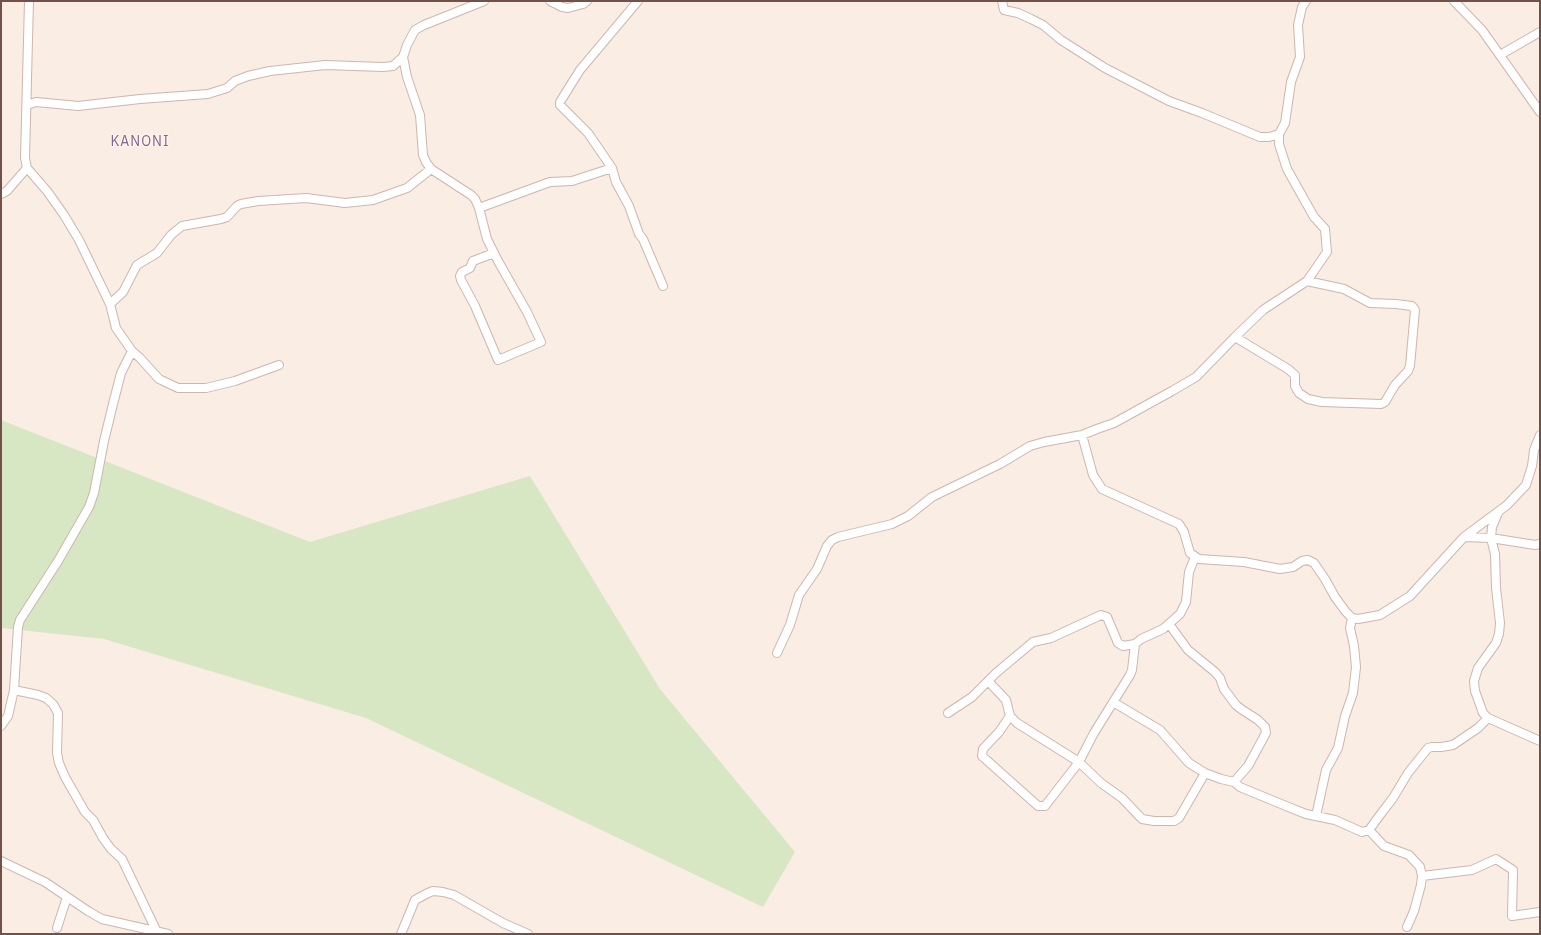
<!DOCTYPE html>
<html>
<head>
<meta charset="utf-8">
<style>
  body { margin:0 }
  #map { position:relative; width:1541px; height:935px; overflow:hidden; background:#faede3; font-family:"IBM Plex Sans",sans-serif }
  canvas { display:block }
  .frame { position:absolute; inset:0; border:2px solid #71524b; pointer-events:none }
</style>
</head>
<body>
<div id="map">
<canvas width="1541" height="935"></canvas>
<div class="frame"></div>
</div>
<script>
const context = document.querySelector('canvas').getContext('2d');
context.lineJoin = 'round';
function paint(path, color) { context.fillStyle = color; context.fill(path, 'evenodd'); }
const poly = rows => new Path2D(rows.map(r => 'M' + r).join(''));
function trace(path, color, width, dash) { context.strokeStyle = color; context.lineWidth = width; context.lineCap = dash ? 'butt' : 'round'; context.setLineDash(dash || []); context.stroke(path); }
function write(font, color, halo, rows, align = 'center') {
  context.font = font + ' "IBM Plex Sans",sans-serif'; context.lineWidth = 3; context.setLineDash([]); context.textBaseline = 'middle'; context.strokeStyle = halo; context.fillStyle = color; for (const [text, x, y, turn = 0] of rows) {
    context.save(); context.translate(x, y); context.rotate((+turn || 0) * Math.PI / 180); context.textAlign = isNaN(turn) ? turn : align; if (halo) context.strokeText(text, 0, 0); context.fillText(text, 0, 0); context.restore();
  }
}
paint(poly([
  [1,420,310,542,530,476,660,689,795,852,763,907,366,718,104,639,1,628]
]), '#d8e7c3');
const minor = poly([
  [484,1,424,25,415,30,407,45,403,57,407,77,420,115,423,155,426,162,431,169,471,195,475,199,479,208,487,239,498,261,527,312,541,342,498,360,475,306,461,280,460,276,462,272,470,268,473,261,494,253],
  [550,1,562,7,568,8,583,4,587,1],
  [638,1,580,70,560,102,560,105,588,133,612,168,616,182,629,206,639,234,643,239,663,286],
  [1002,1,1004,10,1018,13,1031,19,1043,25,1061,40,1105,68,1169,101,1202,113,1260,137,1269,137,1279,134,1285,123,1291,82,1300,57,1298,25,1302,7,1306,1],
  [1454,1,1482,30,1540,112],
  [1500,55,1540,32],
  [27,105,36,102,78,106,140,99,208,94,227,88,235,81,248,76,270,71,325,65,383,67,393,66,403,57],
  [1279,134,1279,144,1287,169,1314,217,1325,229,1327,252,1307,281],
  [1,194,7,191,27,168],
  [479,208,550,182,572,181,612,168],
  [110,304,123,292,137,265,157,253,171,235,182,226,221,219,227,217,237,206,241,204,258,201,306,198,345,203,373,200,407,188,431,169],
  [132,351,140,358,159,379,178,388,206,388,235,381,279,365],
  [1082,435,1093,475,1102,489,1179,524,1184,532,1190,553,1199,559,1244,562,1280,569,1293,567,1302,561,1308,560,1314,563,1325,579,1335,597,1346,612,1352,618],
  [1498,513,1492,527,1491,538,1495,554,1496,588,1500,623,1499,634,1496,643,1478,668,1474,681,1475,691,1483,713,1488,718,1540,741],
  [1464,537,1491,538,1535,545,1540,544],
  [1169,624,1188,650,1215,672,1220,678,1224,689,1236,705,1241,709,1258,720,1265,727,1266,733,1248,766,1234,782],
  [777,653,790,625,799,595,817,569,827,546,832,540,838,537,892,524,908,516,932,497,1000,464,1030,446,1044,442,1082,435,1097,429,1114,423,1172,391,1196,377,1235,337,1263,310,1307,281,1344,289,1370,303,1396,304,1412,306,1415,310,1410,366,1408,371,1395,385,1385,402,1381,404,1322,402,1308,399,1299,393,1295,386,1295,375,1288,369,1235,337],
  [988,681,1006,700,1010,716,1017,723,1079,762,1101,783,1122,798,1142,819,1154,821,1174,821,1179,818,1205,773],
  [14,690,38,695,46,698,53,704,58,713,57,753,59,763,65,777,85,812,93,820,103,838,111,849,122,859,156,930],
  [1113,702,1160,730,1189,763,1205,773,1221,779,1234,782,1240,787,1286,806,1306,814,1335,820,1362,832,1369,830,1380,815,1393,798,1408,773,1428,748,1432,747,1441,747,1453,745,1478,728,1488,718],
  [948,713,972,697,996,673,1033,642,1051,638,1101,615,1107,617,1118,643,1123,646,1135,644],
  [1010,716,999,732,983,749,982,756,1038,806,1045,806,1079,762,1094,733,1130,675,1132,670,1135,644,1141,639,1163,629,1180,614,1186,602,1189,572,1195,557],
  [1,726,8,716,14,690,18,627,20,620,58,561,89,507,94,493,104,441,113,404,121,373,132,351,116,328,110,304,79,240,64,215,47,191,27,168,25,158,29,1],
  [1316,816,1326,770,1338,748,1345,716,1353,693,1356,667,1354,646,1350,628,1352,618,1358,619,1380,615,1410,596,1464,537,1507,505,1526,485,1532,466,1534,450,1540,435],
  [1369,830,1384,846,1409,855,1420,867,1422,876,1421,885,1414,911,1407,927],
  [1,861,45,882,88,911,102,919,168,934],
  [1422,876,1472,870,1496,859,1513,870,1512,916,1540,912],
  [57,928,67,897],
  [401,934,415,900,428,893,433,891,443,892,454,895,503,923,528,934]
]);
trace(minor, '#cdb6ae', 10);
trace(minor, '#fff', 8);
context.letterSpacing = '1px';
write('14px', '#7d6794', '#fef2e9', [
  ["KANONI",140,142]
]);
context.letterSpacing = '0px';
</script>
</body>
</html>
